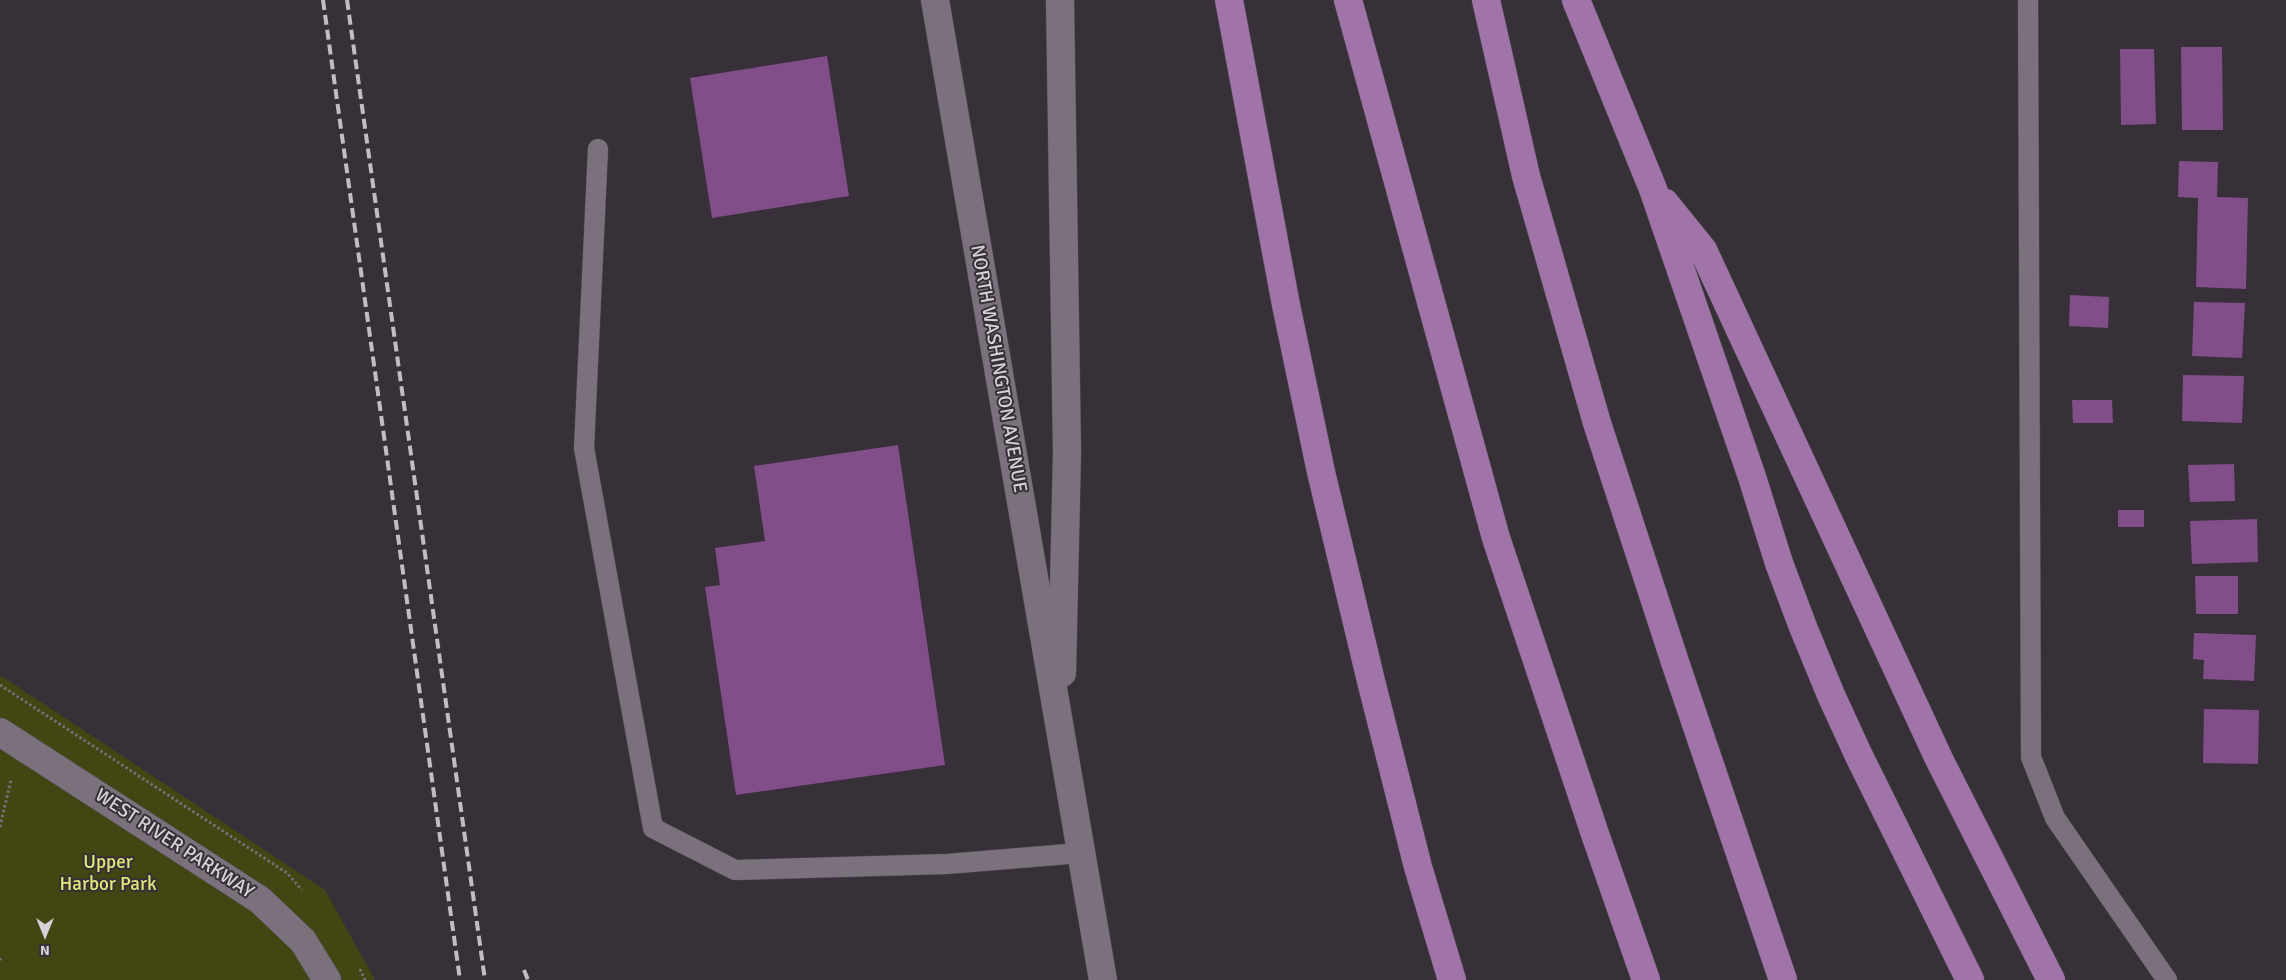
<!DOCTYPE html>
<html>
<head>
<meta charset="utf-8">
<style>
  body { margin:0 }
  #map { position:relative; width:2286px; height:980px; overflow:hidden; background:#373038; font-family:Signika,sans-serif }
  canvas { display:block }
  .north { position:absolute; left:20px; top:910px; width:50px; height:50px; -webkit-text-stroke:4px #373038; paint-order:stroke; rotate:180deg; font-size:14px; font-weight:700; line-height:20px; text-align:center; color:#d6d2d7 }
  .north::after { content:''; display:block; margin:auto; width:18px; height:22px; background:#d6d2d7; clip-path:polygon(50% 0,100% 100%,50% 72%,0 100%) }
</style>
</head>
<body>
<div id="map">
<canvas width="2286" height="980"></canvas>
<div class="north">N</div>
</div>
<script>
const context = document.querySelector('canvas').getContext('2d');
context.lineJoin = 'round';
function paint(path, color) { context.fillStyle = color; context.fill(path, 'evenodd'); }
const poly = rows => new Path2D(rows.map(r => 'M' + r).join(''));
function trace(path, color, width, dash) { context.strokeStyle = color; context.lineWidth = width; context.lineCap = dash ? 'butt' : 'round'; context.setLineDash(dash || []); context.stroke(path); }
function write(font, color, halo, rows, align = 'center') {
  context.font = font + ' Signika,sans-serif'; context.lineWidth = 4; context.setLineDash([]); context.textBaseline = 'middle'; context.strokeStyle = halo; context.fillStyle = color; for (const [text, x, y, turn = 0] of rows) {
    context.save(); context.translate(x, y); context.rotate((+turn || 0) * Math.PI / 180); context.textAlign = isNaN(turn) ? turn : align; if (halo) context.strokeText(text, 0, 0); context.fillText(text, 0, 0); context.restore();
  }
}
paint(poly([
  [0,675,325,890,375,980,0,980]
]), '#424612');
paint(poly([
  [2181,47,2222,47,2223,130,2182,130],
  [2120,49,2154,49,2156,124,2121,125],
  [827,56,849,196,712,218,690,78],
  [2179,161,2218,162,2217,197,2248,198,2246,289,2196,287,2198,198,2178,197],
  [2070,295,2109,297,2108,328,2069,326],
  [2194,302,2245,303,2242,358,2192,356],
  [2183,375,2244,376,2242,423,2182,421],
  [2072,400,2112,400,2113,423,2073,423],
  [898,445,945,765,736,795,705,587,720,585,715,548,765,541,754,466],
  [2234,464,2235,501,2190,502,2188,465],
  [2118,510,2144,510,2144,527,2118,527],
  [2257,519,2258,562,2192,564,2190,521],
  [2195,576,2238,576,2238,614,2196,614],
  [2194,633,2256,635,2254,681,2203,679,2204,660,2193,659],
  [2204,709,2259,710,2258,764,2203,763]
]), '#814e89');
const lane = poly([
  [2028,0,2031,757,2055,818,2167,980],
  [598,149,584,448,653,828,735,870,947,864,1080,853]
]);
const street = poly([
  [0,732,260,900,303,941,327,980]
]);
const secondary = poly([
  [935,0,1103,980],
  [1060,0,1067,452,1062,673]
]);
const highway = poly([
  [1229,0,1286,305,1321,472,1371,681,1418,867,1452,980],
  [1348,0,1496,538,1595,834,1646,980],
  [1486,0,1526,176,1597,423,1675,662,1783,980],
  [1576,0,1653,189,1752,477,1779,563,1803,627,1831,695,1859,756,1970,980],
  [1665,203,1703,250,1939,759,2051,980]
]);
trace(lane, '#524c53', 21);
trace(street, '#524c53', 29);
trace(secondary, '#524c53', 29);
trace(highway, '#524c53', 29);
trace(poly([
  [0,685,287,873,302,890],
  [0,827,11,780],
  [0,958,0,963],
  [360,969,365,980]
]), '#756f76', 3, [2.5, 2.5]);
trace(lane, '#7a717c', 20);
trace(street, '#7a717c', 28);
trace(secondary, '#7a717c', 28);
trace(highway, '#a174a9', 28);
trace(poly([
  [323,0,460,980],
  [347,0,485,980],
  [524,970,528,980]
]), '#c1bdc2', 4, [10, 5]);
write('19px', '#d6d2d7', '#373038', [
  ["NORTH WASHINGTON AVENUE",998,369,80],
  ["WEST RIVER PARKWAY",174,844,33]
]);
write('19px', '#e1e978', '#373038', [
  ["Upper",108,863],
  ["Harbor Park",108,885]
]);
</script>
</body>
</html>
